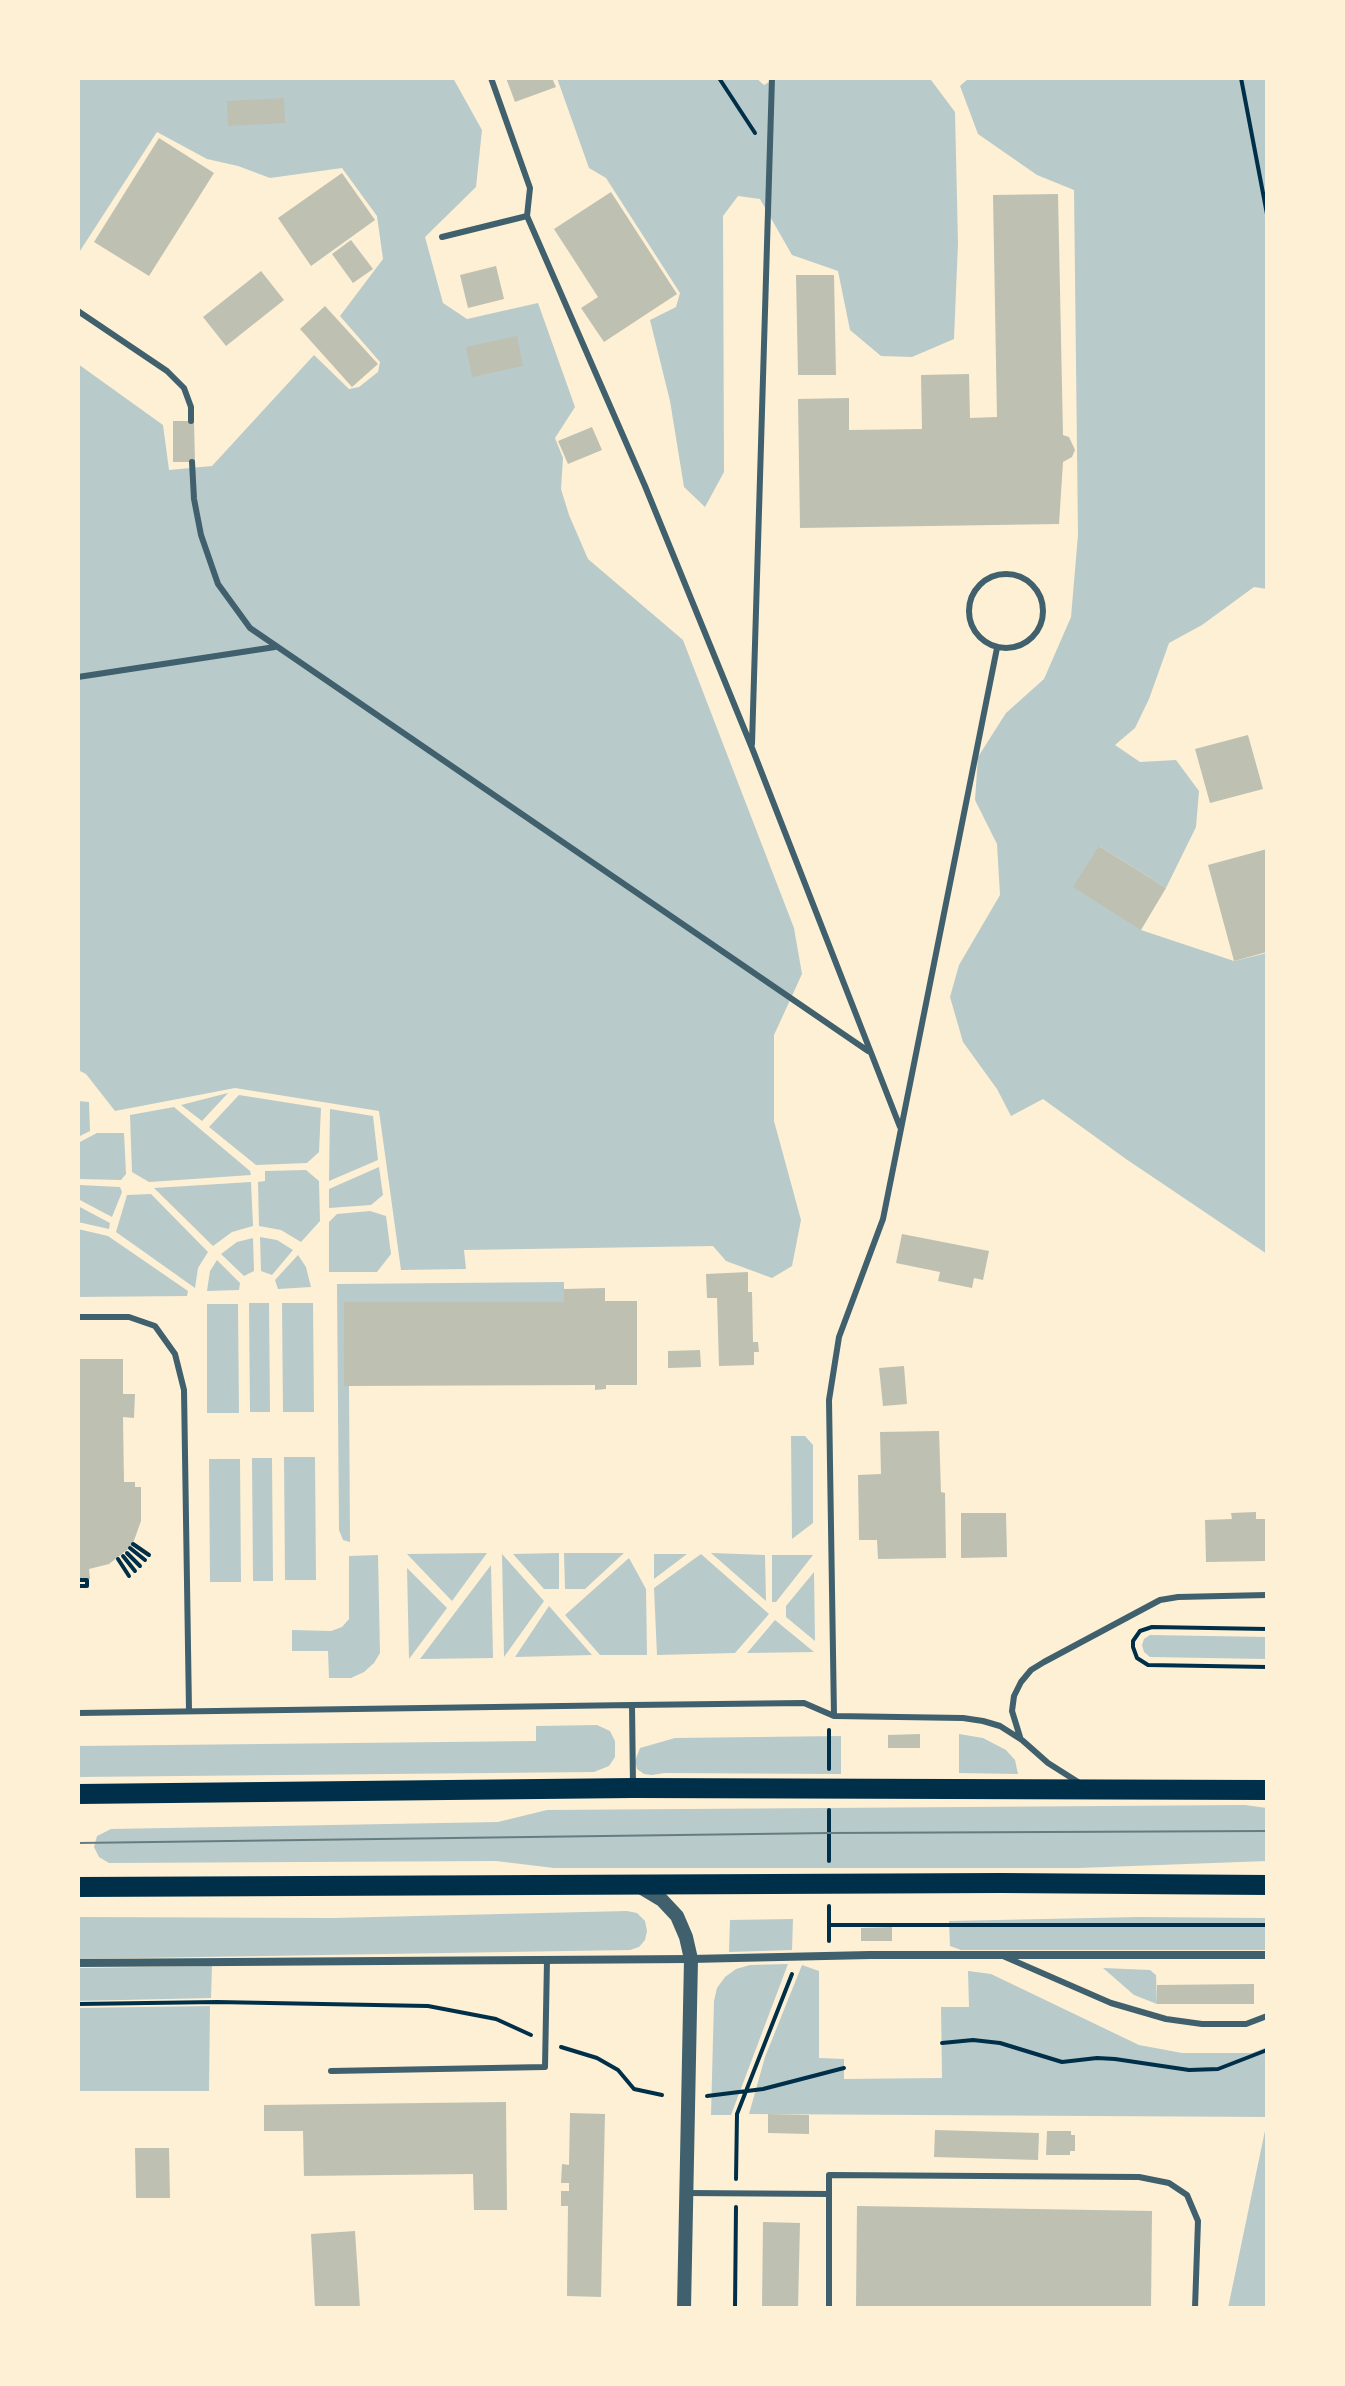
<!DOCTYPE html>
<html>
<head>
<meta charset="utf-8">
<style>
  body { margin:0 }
  #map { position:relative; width:1345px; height:2386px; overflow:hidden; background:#fdf0d5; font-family:Lato,sans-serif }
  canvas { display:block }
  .frame { position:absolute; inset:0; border:80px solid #fdf0d5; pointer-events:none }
</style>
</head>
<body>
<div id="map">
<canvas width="1345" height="2386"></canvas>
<div class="frame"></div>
</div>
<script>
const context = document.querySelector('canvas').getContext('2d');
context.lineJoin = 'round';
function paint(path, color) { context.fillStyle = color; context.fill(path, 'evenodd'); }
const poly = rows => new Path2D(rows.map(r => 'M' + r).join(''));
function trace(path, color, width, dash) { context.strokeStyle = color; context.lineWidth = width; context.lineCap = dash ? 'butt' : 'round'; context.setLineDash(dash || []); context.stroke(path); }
paint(poly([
  [78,78,453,78,482,130,476,187,425,237,443,303,467,319,538,303,575,407,555,438,563,458,561,489,569,515,588,559,683,640,794,928,802,974,774,1035,774,1121,801,1220,792,1266,772,1278,726,1261,713,1246,464,1250,466,1269,401,1270,379,1111,235,1088,115,1111,86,1074,78,1070,78,364,163,425,169,470,212,466,314,355,349,389,359,387,378,372,380,362,340,316,383,259,377,216,342,168,270,178,238,166,207,159,157,132,78,254],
  [557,78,756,78,764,85,776,78,931,80,955,112,958,243,954,339,912,357,881,356,850,330,838,271,792,255,760,199,738,196,723,216,724,472,705,507,684,487,670,401,650,320,676,307,680,293,606,178,589,168],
  [969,78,1267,78,1267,589,1254,587,1202,625,1169,643,1149,699,1135,728,1115,745,1140,762,1176,760,1199,791,1196,827,1166,888,1099,846,1141,930,1234,961,1267,953,1267,1254,1126,1159,1043,1099,1011,1116,997,1089,963,1042,950,997,959,965,1000,895,997,844,975,800,978,757,1006,713,1044,679,1071,617,1078,535,1074,190,1037,175,978,134,960,86],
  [228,1093,202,1121,181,1105],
  [239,1095,321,1108,319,1152,307,1163,256,1165,209,1127],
  [78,1101,89,1102,90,1131,78,1137],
  [174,1107,250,1171,251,1175,149,1182,132,1172,130,1115],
  [330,1109,373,1116,378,1160,329,1181],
  [97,1133,124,1133,126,1174,121,1180,78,1179,78,1143],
  [379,1167,383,1195,371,1205,329,1208,329,1189],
  [306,1170,319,1181,320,1221,301,1242,281,1230,259,1226,258,1182,265,1181,265,1171],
  [251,1182,253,1226,232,1232,213,1246,154,1188],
  [79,1185,120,1187,122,1192,112,1217,78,1199],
  [151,1194,208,1252,198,1268,195,1288,116,1232,127,1195],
  [78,1206,110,1223,109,1229,78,1222],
  [370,1211,386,1216,391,1254,377,1272,329,1272,329,1222,337,1214],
  [78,1229,108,1236,188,1291,187,1296,78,1297],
  [260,1237,277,1240,293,1250,272,1275,261,1271],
  [253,1238,254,1271,244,1276,221,1254,237,1242],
  [298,1255,306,1267,311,1287,278,1289,275,1280],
  [217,1260,240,1283,239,1290,207,1291,210,1271],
  [564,1282,564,1302,344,1302,344,1385,349,1386,350,1542,343,1540,339,1530,337,1284],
  [249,1303,269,1303,270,1412,250,1412],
  [282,1303,313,1303,314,1412,283,1412],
  [207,1304,238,1304,239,1413,207,1413],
  [791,1436,805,1436,813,1445,813,1523,792,1539],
  [284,1457,315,1457,316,1580,285,1580],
  [252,1458,272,1458,273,1581,253,1581],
  [209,1459,240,1459,241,1582,210,1582],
  [487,1553,452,1601,407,1554],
  [559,1553,559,1589,544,1589,513,1554],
  [564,1553,624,1553,585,1589,565,1589],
  [711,1553,765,1555,766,1601],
  [502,1554,544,1601,504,1657],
  [654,1554,687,1554,654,1579],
  [701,1554,769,1614,735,1653,657,1655,654,1588],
  [378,1555,380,1653,374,1663,364,1672,351,1678,329,1678,328,1651,292,1651,292,1630,331,1631,342,1627,349,1619,349,1556],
  [772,1555,813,1555,776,1602,772,1602],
  [629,1558,646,1589,647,1655,600,1655,565,1615],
  [491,1565,493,1658,420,1659],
  [407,1568,447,1608,409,1659],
  [814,1572,815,1641,786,1617,786,1606],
  [549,1606,592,1655,515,1657],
  [775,1620,814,1652,747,1653],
  [1150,1635,1267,1637,1267,1659,1150,1657,1144,1652,1142,1645,1144,1639],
  [597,1725,610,1731,615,1741,615,1757,609,1766,594,1772,78,1777,78,1746,536,1741,536,1726],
  [959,1734,983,1738,1006,1750,1015,1760,1018,1774,959,1773],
  [841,1736,841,1774,664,1773,652,1775,644,1774,637,1769,635,1761,640,1748,675,1738],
  [1245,1805,1267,1808,1267,1861,1078,1868,554,1868,496,1861,109,1863,99,1857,94,1847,97,1836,111,1829,498,1822,547,1810],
  [627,1911,637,1913,645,1921,647,1931,645,1940,639,1947,630,1950,78,1959,78,1917,333,1918],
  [1139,1917,1267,1918,1267,1950,961,1950,950,1946,949,1921],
  [793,1919,792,1950,729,1952,730,1920],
  [788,1964,731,2115,711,2115,714,2001,717,1988,725,1977,736,1969,750,1965],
  [802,1965,819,1971,819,2058,844,2059,844,2079,942,2078,941,2007,969,2007,968,1971,991,1974,1139,2045,1182,2053,1252,2053,1267,2047,1267,2117,749,2114,765,2057],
  [212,1966,211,1998,78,2001,78,1968],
  [1103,1968,1150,1970,1156,1975,1157,2004,1134,1995],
  [210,2006,209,2091,78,2091,78,2008],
  [1267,2121,1267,2308,1228,2308]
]), '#b9caca');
paint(poly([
  [506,78,552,78,556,87,515,102],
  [284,98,285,123,228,126,227,101],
  [159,138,214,173,149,276,94,242],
  [342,173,375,220,311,266,278,218],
  [611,192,677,294,604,342,581,308,598,297,554,229],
  [1058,194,1063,435,1069,437,1075,450,1072,457,1063,462,1059,524,800,528,798,399,849,398,849,430,922,429,921,375,969,374,970,418,997,417,993,195],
  [351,240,373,269,353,283,332,254],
  [496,266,504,299,468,308,460,275],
  [261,271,284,300,226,346,203,317],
  [796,275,834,275,836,375,798,375],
  [325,306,378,364,352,387,300,329],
  [517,336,523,366,472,377,466,347],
  [173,421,194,421,195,462,173,462],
  [592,427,602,450,568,464,558,441],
  [1248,735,1263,789,1210,803,1195,749],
  [1099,846,1166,888,1141,930,1073,887],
  [1267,849,1267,952,1234,961,1208,865],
  [902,1234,989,1251,983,1280,974,1278,972,1288,938,1281,940,1272,896,1263],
  [748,1272,748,1292,752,1292,753,1342,758,1342,759,1352,754,1352,754,1365,719,1366,717,1298,707,1298,706,1274],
  [605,1288,605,1301,637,1301,637,1385,606,1385,606,1389,595,1390,595,1385,344,1386,344,1302,564,1302,564,1289],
  [700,1350,701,1367,668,1368,668,1351],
  [78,1359,123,1359,123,1394,135,1394,134,1418,123,1417,124,1482,135,1482,135,1487,141,1487,141,1521,132,1546,109,1564,89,1569,90,1579,78,1579],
  [904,1366,907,1404,883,1406,879,1368],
  [939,1431,941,1492,945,1493,946,1558,878,1559,877,1540,859,1540,858,1475,881,1474,880,1432],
  [1256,1512,1256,1519,1267,1519,1267,1561,1206,1562,1205,1520,1232,1519,1231,1513],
  [961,1513,1006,1513,1007,1557,961,1558],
  [920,1734,920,1748,888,1748,888,1735],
  [892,1927,892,1941,861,1941,861,1928],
  [1254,1984,1254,2004,1157,2004,1157,1985],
  [506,2102,507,2210,474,2210,473,2174,304,2176,303,2131,264,2131,264,2105],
  [570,2113,605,2114,601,2297,567,2296,568,2206,561,2206,561,2191,569,2191,569,2183,561,2183,562,2164,569,2165],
  [768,2114,809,2115,809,2134,768,2133],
  [935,2130,1039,2133,1038,2160,934,2157],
  [1047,2131,1071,2131,1071,2135,1075,2135,1075,2151,1070,2151,1070,2155,1046,2155],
  [135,2148,169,2148,170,2198,136,2198],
  [857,2206,1152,2211,1151,2308,856,2308],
  [763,2222,800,2223,798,2308,762,2308],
  [355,2231,360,2308,315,2308,311,2234]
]), '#bec0b2');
trace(poly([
  [719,78,755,133],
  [1241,78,1267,214],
  [133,1544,149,1555],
  [130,1548,145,1560],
  [127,1553,140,1566],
  [123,1556,135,1571],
  [118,1559,129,1576],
  [78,1580,87,1580,87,1586,78,1586],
  [1267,1629,1152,1627,1140,1631,1133,1641,1133,1647,1137,1658,1148,1665,1267,1667],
  [829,1730,829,1769],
  [829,1861,829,1810],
  [829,1906,829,1941],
  [829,1925,1267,1925],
  [78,2004,217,2002,428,2006,496,2019,531,2035],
  [942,2043,973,2040,1000,2043,1062,2062,1097,2058,1115,2059,1189,2070,1218,2069,1267,2050],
  [561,2047,597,2058,618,2070,634,2089,662,2095],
  [707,2096,763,2089,844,2068],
  [736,2179,737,2114,792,1974],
  [735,2308,736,2207]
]), '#003049', 4);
trace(poly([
  [491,78,530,188,527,216,645,486,752,748,900,1127],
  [442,237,527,216],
  [78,311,167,371,184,388,191,407,191,421],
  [192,462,194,499,201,535,218,584,250,628,868,1051],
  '969 611a37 37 0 1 1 74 0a37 37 0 1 1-74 0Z',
  [78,677,275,647],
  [752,744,772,78],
  [78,1317,129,1317,155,1326,175,1354,184,1390,189,1711],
  [78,1713,632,1705],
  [834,1716,829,1400,839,1337,883,1219,997,648],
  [1020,1737,1012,1711,1014,1696,1021,1682,1031,1670,1044,1662,1160,1600,1178,1597,1267,1595],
  [633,1786,632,1705,804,1703,834,1716,963,1718,983,1721,1000,1726,1022,1740,1048,1763,1078,1782],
  [1003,1956,1111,2003,1166,2019,1202,2024,1246,2024,1267,2016],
  [331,2071,545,2067,547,1960],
  [686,2193,829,2194,829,2308],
  [829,2194,829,2175,1139,2177,1169,2183,1187,2195,1198,2221,1195,2308]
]), '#3f606c', 6);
trace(poly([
  [78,1963,691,1959,870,1955,1267,1955]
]), '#3f606c', 8);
trace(poly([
  [637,1885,662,1900,677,1916,686,1937,691,1959,684,2308]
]), '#3f606c', 14);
trace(poly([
  [78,1794,633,1788,1267,1790],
  [78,1887,1001,1883,1267,1885]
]), '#003049', 20);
trace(poly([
  [78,1843,829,1833,1267,1831]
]), '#657d81', 2);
</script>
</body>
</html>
